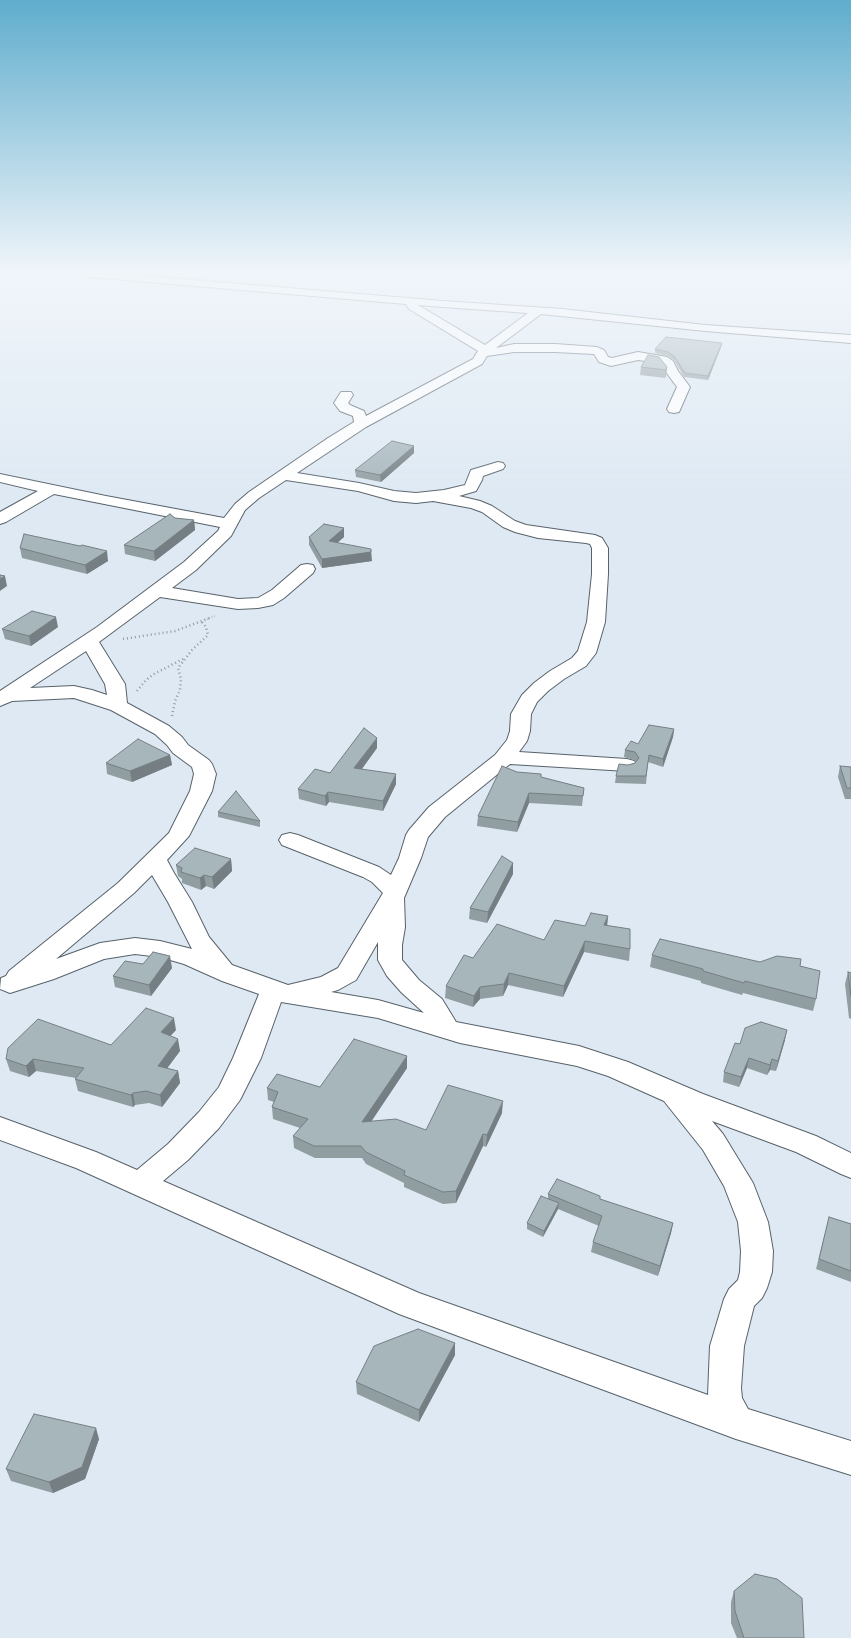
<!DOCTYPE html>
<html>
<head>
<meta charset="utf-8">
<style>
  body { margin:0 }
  canvas { display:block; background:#dee9f3 }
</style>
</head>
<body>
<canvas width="851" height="1638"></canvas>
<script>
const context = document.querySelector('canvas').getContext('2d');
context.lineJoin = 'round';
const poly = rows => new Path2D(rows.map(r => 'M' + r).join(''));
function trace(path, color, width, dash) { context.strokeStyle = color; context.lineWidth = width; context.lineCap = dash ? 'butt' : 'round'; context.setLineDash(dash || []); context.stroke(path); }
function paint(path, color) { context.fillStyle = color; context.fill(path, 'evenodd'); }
const minor = poly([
  [84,274,121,274,443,301,562,309,705,325,851,335,851,343,705,331,541,314,496,348,514,344,555,344,597,347,604,350,608,357,612,358,638,352,667,357,673,361,678,371,690,387,679,412,674,413,669,412,667,409,677,387,666,372,663,366,659,363,638,360,611,366,599,362,594,354,555,352,514,352,487,356,482,364,366,427,297,473,359,483,394,491,416,493,444,490,465,485,471,470,498,462,503,463,505,466,503,469,483,476,482,480,476,491,459,496,480,501,492,506,515,521,526,525,595,535,602,538,608,548,608,574,605,622,596,653,586,666,564,679,548,691,537,702,531,714,530,731,527,741,519,752,627,759,634,761,637,765,634,769,627,771,510,764,445,817,428,837,421,858,404,898,405,927,402,945,402,960,419,980,442,999,456,1022,579,1046,628,1062,703,1094,816,1136,851,1153,851,1178,841,1174,796,1152,712,1121,723,1134,753,1183,768,1222,773,1251,772,1272,767,1288,762,1298,754,1306,744,1346,741,1388,742,1398,748,1409,851,1441,851,1475,736,1439,399,1314,76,1168,0,1140,0,1117,96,1152,137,1170,168,1144,199,1112,219,1087,233,1058,259,994,222,981,184,964,160,957,135,954,104,959,54,979,10,993,0,989,1,978,6,976,9,971,118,883,169,833,190,791,194,774,192,767,173,753,167,745,155,734,111,710,74,698,12,701,0,706,0,691,97,627,184,562,218,531,220,527,54,494,6,522,0,524,0,512,38,491,0,482,0,474,106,496,224,518,235,504,249,492,328,438,354,422,353,416,340,411,334,403,341,392,351,392,353,395,348,403,350,405,364,411,366,416,473,359,478,351,409,309,406,304,89,277,84,274],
  [418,305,443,307,528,313,485,345,418,305],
  [286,480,358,491,394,501,416,503,433,501,471,508,482,512,503,527,515,532,538,538,586,543,590,544,592,548,592,574,587,622,578,651,572,658,550,671,534,683,522,695,511,714,510,731,507,740,495,755,429,807,409,830,406,835,399,858,391,875,379,867,298,835,290,833,282,835,279,840,282,845,363,877,372,882,383,893,338,968,321,977,288,985,232,965,209,937,192,902,174,873,167,860,189,836,212,791,216,774,212,764,209,760,188,745,182,737,169,726,127,703,125,684,99,642,160,597,238,609,258,608,273,605,284,598,313,573,315,569,313,565,307,564,301,565,272,590,258,598,238,599,172,588,196,570,231,536,245,510,259,498,286,480],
  [86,651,105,684,107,695,92,690,74,686,30,688,86,651],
  [152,875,168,902,192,949,160,941,135,938,100,943,56,959,134,893,152,875],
  [378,942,378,960,387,976,401,992,424,1013,378,1000,331,992,338,990,356,980,378,942],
  [281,1002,378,1018,460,1043,577,1066,608,1076,664,1101,703,1150,724,1186,738,1222,741,1251,740,1272,738,1280,729,1289,724,1299,710,1346,708,1395,419,1293,163,1181,188,1160,219,1128,240,1100,261,1058,281,1002]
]);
trace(minor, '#58626a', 2);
trace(poly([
  [207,619,215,616]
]), '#9199a0', 2, [0.5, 2]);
trace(poly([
  [123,639,175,631,210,618],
  [137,691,146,680,154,674,183,659],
  [172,716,175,701,180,690,181,679,178,668,192,650,208,635,206,627,202,622]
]), '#9199a0', 2.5, [1, 3]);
paint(minor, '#fff');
paint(poly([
  [722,343,721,347,708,380,684,377,674,360,667,356,655,353,655,349],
  [641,367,667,367,666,375,665,378,640,375],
  [414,446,414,453,381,482,356,477,355,470],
  [175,518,194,520,195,530,155,561,125,554,124,545],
  [309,537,344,537,337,543,372,561,322,568,309,545],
  [80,546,108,561,87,574,22,558,20,548],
  [58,627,31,646,5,639,2,629],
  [674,729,673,737,663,767,648,762,646,784,615,783,616,776,628,765,635,763,636,762,634,760,624,757,625,750,638,744],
  [377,748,362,769,396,784,383,811,329,802,326,806,299,799,298,789],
  [170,755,172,765,132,782,107,774,106,763],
  [840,766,851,767,851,799,845,799,838,777],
  [517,772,541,777,584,788,582,806,529,803,517,832,477,826,478,816],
  [218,812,260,821,260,827,218,817],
  [231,859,232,871,214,889,206,886,201,890,182,883,182,879,178,876,176,865],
  [513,863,513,874,487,923,469,919,470,908],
  [608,916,607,925,630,949,629,961,584,952,563,997,508,985,503,996,480,999,473,1007,445,998,446,986,473,958,544,940,585,926],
  [652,955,800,966,816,999,813,1011,743,993,742,995,701,983,701,981,650,967],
  [143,964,172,968,151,996,115,987,113,976],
  [848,972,851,973,851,1019,849,1018,845,984],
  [176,1030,170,1036,180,1051,167,1068,178,1071,180,1083,162,1107,149,1103,135,1105,133,1107,78,1091,75,1079,76,1078,36,1071,29,1077,10,1071,6,1059,111,1045],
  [785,1040,776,1071,770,1070,767,1075,747,1068,739,1087,723,1082,724,1072,740,1044],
  [407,1056,407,1068,371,1121,426,1130,502,1113,486,1147,483,1146,456,1203,443,1204,404,1187,404,1183,366,1164,362,1158,315,1158,294,1148,293,1136,300,1128,273,1119,272,1107,274,1102,268,1100,267,1088,320,1087],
  [548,1194,600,1199,673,1223,671,1233,658,1276,591,1252,593,1242,599,1226,558,1209,543,1237,527,1229,527,1223,548,1199],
  [829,1217,851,1224,851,1282,816,1269],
  [455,1355,419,1422,357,1394,356,1382],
  [99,1439,85,1479,53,1493,11,1481,6,1469],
  [734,1591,804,1638,737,1638,731,1623,731,1602]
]), '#909da1');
paint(poly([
  [722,343,721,347,708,380,708,376],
  [667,367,666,375,665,378,666,370],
  [414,446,414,453,381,482,380,475],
  [194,520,195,530,155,561,154,551],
  [344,528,344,537,329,550,329,541],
  [371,549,372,561,322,568,322,559],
  [107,551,108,561,87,574,85,565],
  [5,576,7,586,0,591,0,579],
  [56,617,58,627,31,646,29,636],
  [674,729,673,737,663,767,663,759],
  [377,738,377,748,355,778,354,768],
  [170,755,172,765,132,782,130,771],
  [396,774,396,784,383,811,383,801],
  [328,792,329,802,326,806,325,796],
  [529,793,529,803,517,832,518,822],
  [231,859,232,871,214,889,212,877],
  [513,863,513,874,487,923,488,912],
  [204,875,206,886,201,890,200,878],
  [608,916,607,927,604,925],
  [585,941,584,952,563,997,564,986],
  [170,956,172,968,151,996,149,985],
  [509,973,508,985,503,996,504,984],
  [480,987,480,999,473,1007,474,996],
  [174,1018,176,1030,163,1044,161,1032],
  [787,1030,785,1040,776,1071,778,1061],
  [178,1039,180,1051,160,1078,158,1066],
  [407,1056,407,1068,363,1134,362,1122],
  [749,1058,747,1068,739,1087,741,1077],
  [33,1059,36,1071,29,1077,26,1066],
  [772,1059,770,1070,767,1075,770,1065],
  [178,1071,180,1083,162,1107,160,1095],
  [133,1093,135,1105,133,1107,131,1095],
  [503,1101,502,1113,486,1147,487,1135],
  [483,1134,483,1146,456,1203,456,1191],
  [559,1203,558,1209,543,1237,544,1231],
  [673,1223,671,1233,658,1276,660,1266],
  [455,1343,455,1355,419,1422,419,1410],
  [96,1428,99,1439,85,1479,53,1493,49,1482]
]), '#757f83');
const building = poly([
  [666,337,722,343,708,376,685,373,674,356,668,352,655,349,666,337],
  [648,355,659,357,667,367,666,370,641,367,648,355],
  [392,441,414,446,380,475,355,470,392,441],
  [170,514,175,518,194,520,154,551,124,545,170,514],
  [324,524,344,528,329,541,371,549,371,552,322,559,309,537,324,524],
  [24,534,80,546,82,545,107,551,85,565,20,548,24,534],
  [0,575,5,576,0,579,0,575],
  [32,611,56,617,29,636,2,629,32,611],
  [649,725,674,729,663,759,649,755,646,776,616,776,619,764,628,765,635,763,639,758,635,752,625,750,631,741,638,744,649,725],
  [364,728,377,738,354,768,396,774,383,801,328,792,325,796,298,789,315,769,330,773,364,728],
  [138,739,170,755,130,771,106,763,138,739],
  [502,766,517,772,541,774,541,777,584,788,583,796,529,793,518,822,478,816,502,766],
  [840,766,851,767,851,788,847,788,840,766],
  [236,791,260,821,218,812,236,791],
  [195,848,231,859,212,877,204,875,200,878,181,872,182,868,176,865,195,848],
  [502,856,513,863,488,912,470,908,502,856],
  [591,913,608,916,604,925,630,929,630,949,585,941,564,986,509,973,504,984,480,987,474,996,446,986,464,955,473,958,497,924,544,940,555,920,585,926,591,913],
  [660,939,760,962,777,956,801,959,800,966,820,971,816,999,745,981,744,983,703,971,703,969,652,955,660,939],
  [153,952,170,956,149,985,113,976,125,961,143,964,153,952],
  [848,972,851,973,851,997,848,972],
  [146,1008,174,1018,161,1032,178,1039,158,1066,178,1071,160,1095,146,1091,133,1093,131,1095,75,1079,84,1068,33,1059,26,1066,6,1059,8,1048,38,1019,111,1045,146,1008],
  [761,1022,787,1030,778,1061,772,1059,770,1065,749,1058,741,1077,724,1072,735,1043,740,1044,745,1028,761,1022],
  [354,1039,407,1056,362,1122,396,1119,426,1130,448,1085,503,1101,487,1135,483,1134,456,1191,443,1192,404,1175,405,1171,366,1152,361,1146,314,1146,293,1136,308,1119,272,1107,278,1092,267,1088,277,1074,320,1087,354,1039],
  [557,1179,600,1196,600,1199,673,1223,660,1266,593,1242,602,1216,548,1194,557,1179],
  [541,1196,559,1203,544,1231,527,1223,541,1196],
  [829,1217,851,1224,851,1271,819,1259,829,1217],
  [418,1329,455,1343,419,1410,356,1382,374,1346,418,1329],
  [34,1414,96,1428,82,1467,49,1482,6,1469,34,1414],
  [755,1574,777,1579,802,1598,804,1638,744,1638,735,1611,734,1591,755,1574]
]);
paint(building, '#a7b6bb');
trace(building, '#757f83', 1);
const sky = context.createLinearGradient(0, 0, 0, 503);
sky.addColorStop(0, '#5fadcd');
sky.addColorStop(0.54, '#f0f5fa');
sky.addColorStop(1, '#f0f5fa00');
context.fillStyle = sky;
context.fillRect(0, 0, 851, 503);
</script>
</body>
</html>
